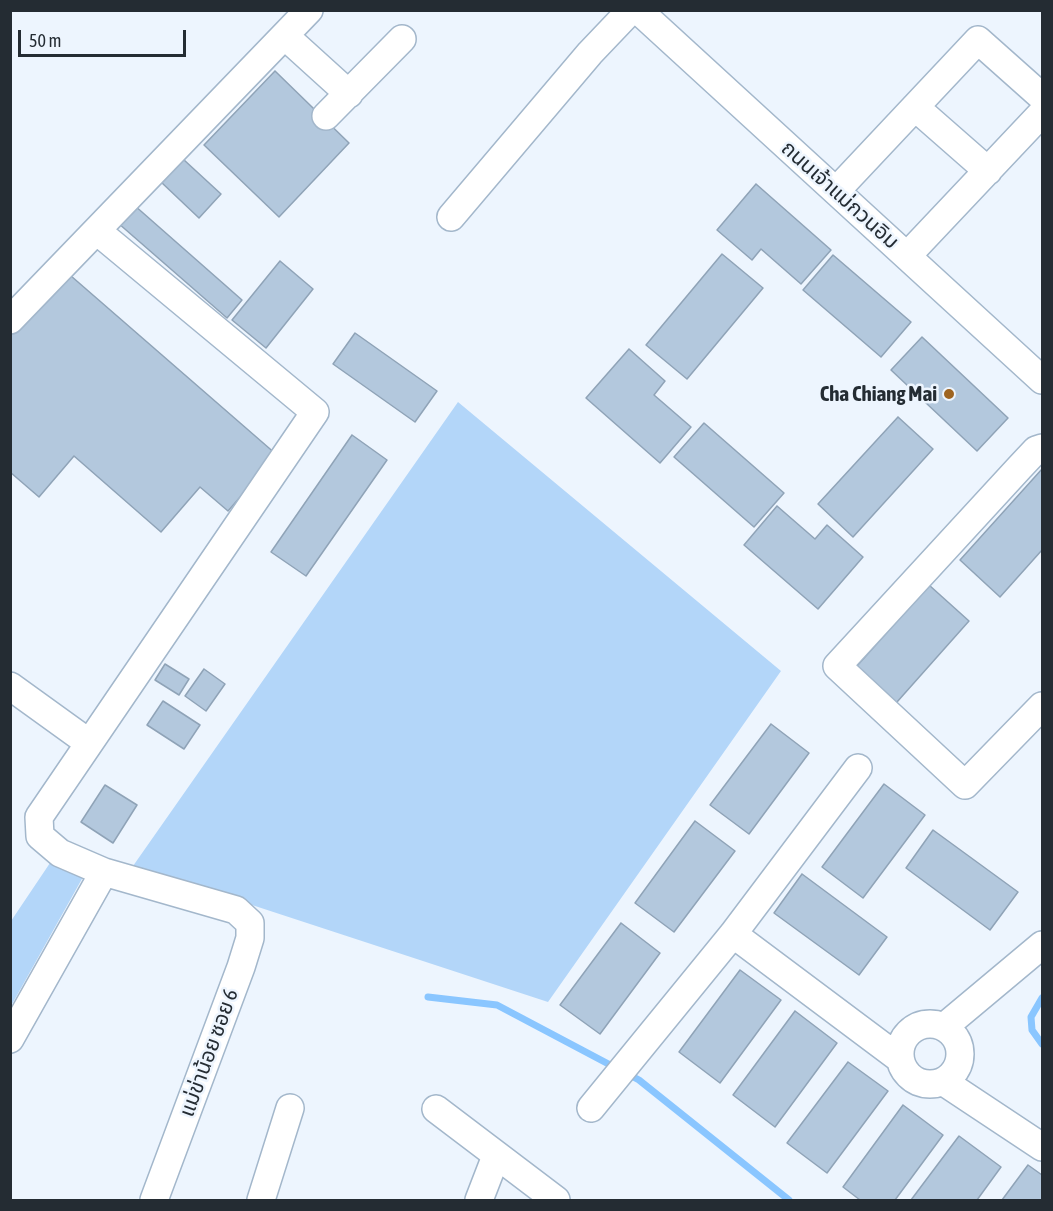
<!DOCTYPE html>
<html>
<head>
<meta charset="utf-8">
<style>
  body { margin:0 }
  #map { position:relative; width:1053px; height:1211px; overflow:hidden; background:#edf5fe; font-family:"Asap Condensed",sans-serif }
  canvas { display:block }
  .frame { position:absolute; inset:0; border:12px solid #242c33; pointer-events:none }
  .scale { position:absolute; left:18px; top:30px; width:168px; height:27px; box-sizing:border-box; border:3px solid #242c33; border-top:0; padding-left:8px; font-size:18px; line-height:21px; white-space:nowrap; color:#242c33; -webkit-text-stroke:4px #edf5fe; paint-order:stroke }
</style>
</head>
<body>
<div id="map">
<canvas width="1053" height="1211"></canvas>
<div class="frame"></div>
<div class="scale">50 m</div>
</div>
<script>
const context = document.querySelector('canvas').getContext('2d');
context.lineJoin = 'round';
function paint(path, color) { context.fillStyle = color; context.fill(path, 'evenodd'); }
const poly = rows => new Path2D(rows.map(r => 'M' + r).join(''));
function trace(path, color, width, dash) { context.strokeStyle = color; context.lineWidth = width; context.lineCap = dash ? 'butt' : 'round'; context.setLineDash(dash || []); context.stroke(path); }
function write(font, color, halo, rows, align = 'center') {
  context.font = font + ' "Asap Condensed","Noto Sans Thai",sans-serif'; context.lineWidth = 5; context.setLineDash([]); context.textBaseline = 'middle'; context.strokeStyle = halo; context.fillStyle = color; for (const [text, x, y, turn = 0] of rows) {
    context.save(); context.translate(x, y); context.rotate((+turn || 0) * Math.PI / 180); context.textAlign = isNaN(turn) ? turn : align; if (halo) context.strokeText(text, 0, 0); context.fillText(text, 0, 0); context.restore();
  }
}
paint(poly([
  [458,402,781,671,548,1002,133,866],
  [50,863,83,877,11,1006,11,921]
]), '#b3d6f9');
trace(poly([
  [428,997,497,1005,616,1068],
  [1042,998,1031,1017,1032,1030,1042,1044],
  [626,1073,639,1080,789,1200]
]), '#8ac6ff', 7);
const building = poly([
  [275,71,349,143,279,217,204,145,275,71],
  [183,159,221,194,199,218,161,182,183,159],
  [756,184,831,250,801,284,761,249,752,260,717,230,756,184],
  [134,205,242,300,227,318,118,223,134,205],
  [722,254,763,288,687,379,646,345,722,254],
  [833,255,911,322,881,357,803,290,833,255],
  [280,261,313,289,266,348,232,320,280,261],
  [63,269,277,455,228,511,200,487,161,532,74,456,39,497,10,472,10,330,63,269],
  [355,333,437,391,415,422,333,364,355,333],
  [922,337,1008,418,977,451,891,370,922,337],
  [629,349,665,381,654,395,691,427,660,463,586,398,629,349],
  [898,417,933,449,853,537,818,504,898,417],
  [704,423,784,493,754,527,674,457,704,423],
  [352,435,387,460,306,576,271,552,352,435],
  [1042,469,1042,550,1000,597,960,560,1042,469],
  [777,506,815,539,827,525,863,557,818,609,744,545,777,506],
  [929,585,969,621,889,711,848,676,929,585],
  [165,664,189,679,179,695,155,680,165,664],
  [204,669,225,684,206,711,185,696,204,669],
  [163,701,200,725,184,749,147,725,163,701],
  [771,724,809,753,749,834,710,805,771,724],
  [884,784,925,815,863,898,822,867,884,784],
  [105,785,137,805,113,843,81,822,105,785],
  [695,821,735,851,674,932,635,903,695,821],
  [933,830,1018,892,990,930,906,868,933,830],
  [802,874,887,937,859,975,774,913,802,874],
  [621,923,660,953,600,1034,560,1005,621,923],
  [740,970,781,1000,720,1083,679,1052,740,970],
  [795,1011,837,1043,775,1127,733,1095,795,1011],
  [848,1062,888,1091,827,1173,787,1143,848,1062],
  [903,1105,943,1135,895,1200,860,1200,843,1187,903,1105],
  [959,1136,1001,1167,977,1200,911,1200,959,1136],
  [1028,1165,1042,1175,1042,1200,1002,1200,1028,1165]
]);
paint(building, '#b3c8dd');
trace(building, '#8fa3b7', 1.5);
const minor = poly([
  [638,10,1042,380],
  [285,36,349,94],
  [915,107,988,171],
  [326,116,402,39],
  [836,191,978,40,1042,97],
  [451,217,590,53,631,10],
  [97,231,315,412,39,817,40,836,60,853,104,872,236,910,250,923,250,938,241,967,154,1200],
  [907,256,1042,113],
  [10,320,309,10],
  [1042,448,1036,450,1020,467,837,666,965,785,1042,706],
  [10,686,89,743],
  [733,934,900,1059],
  '900 1054a30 30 0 1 1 60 0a30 30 0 1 1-60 0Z',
  [944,1027,1042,945],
  [10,1039,104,872],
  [944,1082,1042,1147],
  [591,1108,733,934,858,768],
  [436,1109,556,1200],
  [261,1200,290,1108],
  [479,1200,496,1156]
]);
trace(minor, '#a3b7cb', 30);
trace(minor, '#fff', 27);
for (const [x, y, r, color] of [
  [949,394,6,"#9e6522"]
]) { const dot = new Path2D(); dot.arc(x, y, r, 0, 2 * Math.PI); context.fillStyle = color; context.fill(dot); trace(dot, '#edf5fe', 2); }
write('21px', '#242c33', '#edf5fe', [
  ["ถนนเจ้าแม่กวนอิม",840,195,42],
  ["แม่ข่าน้อย ซอย 6",209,1053,-70]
]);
write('bold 21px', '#242c33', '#edf5fe', [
  ["Cha Chiang Mai",937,394]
], 'right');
</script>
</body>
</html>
